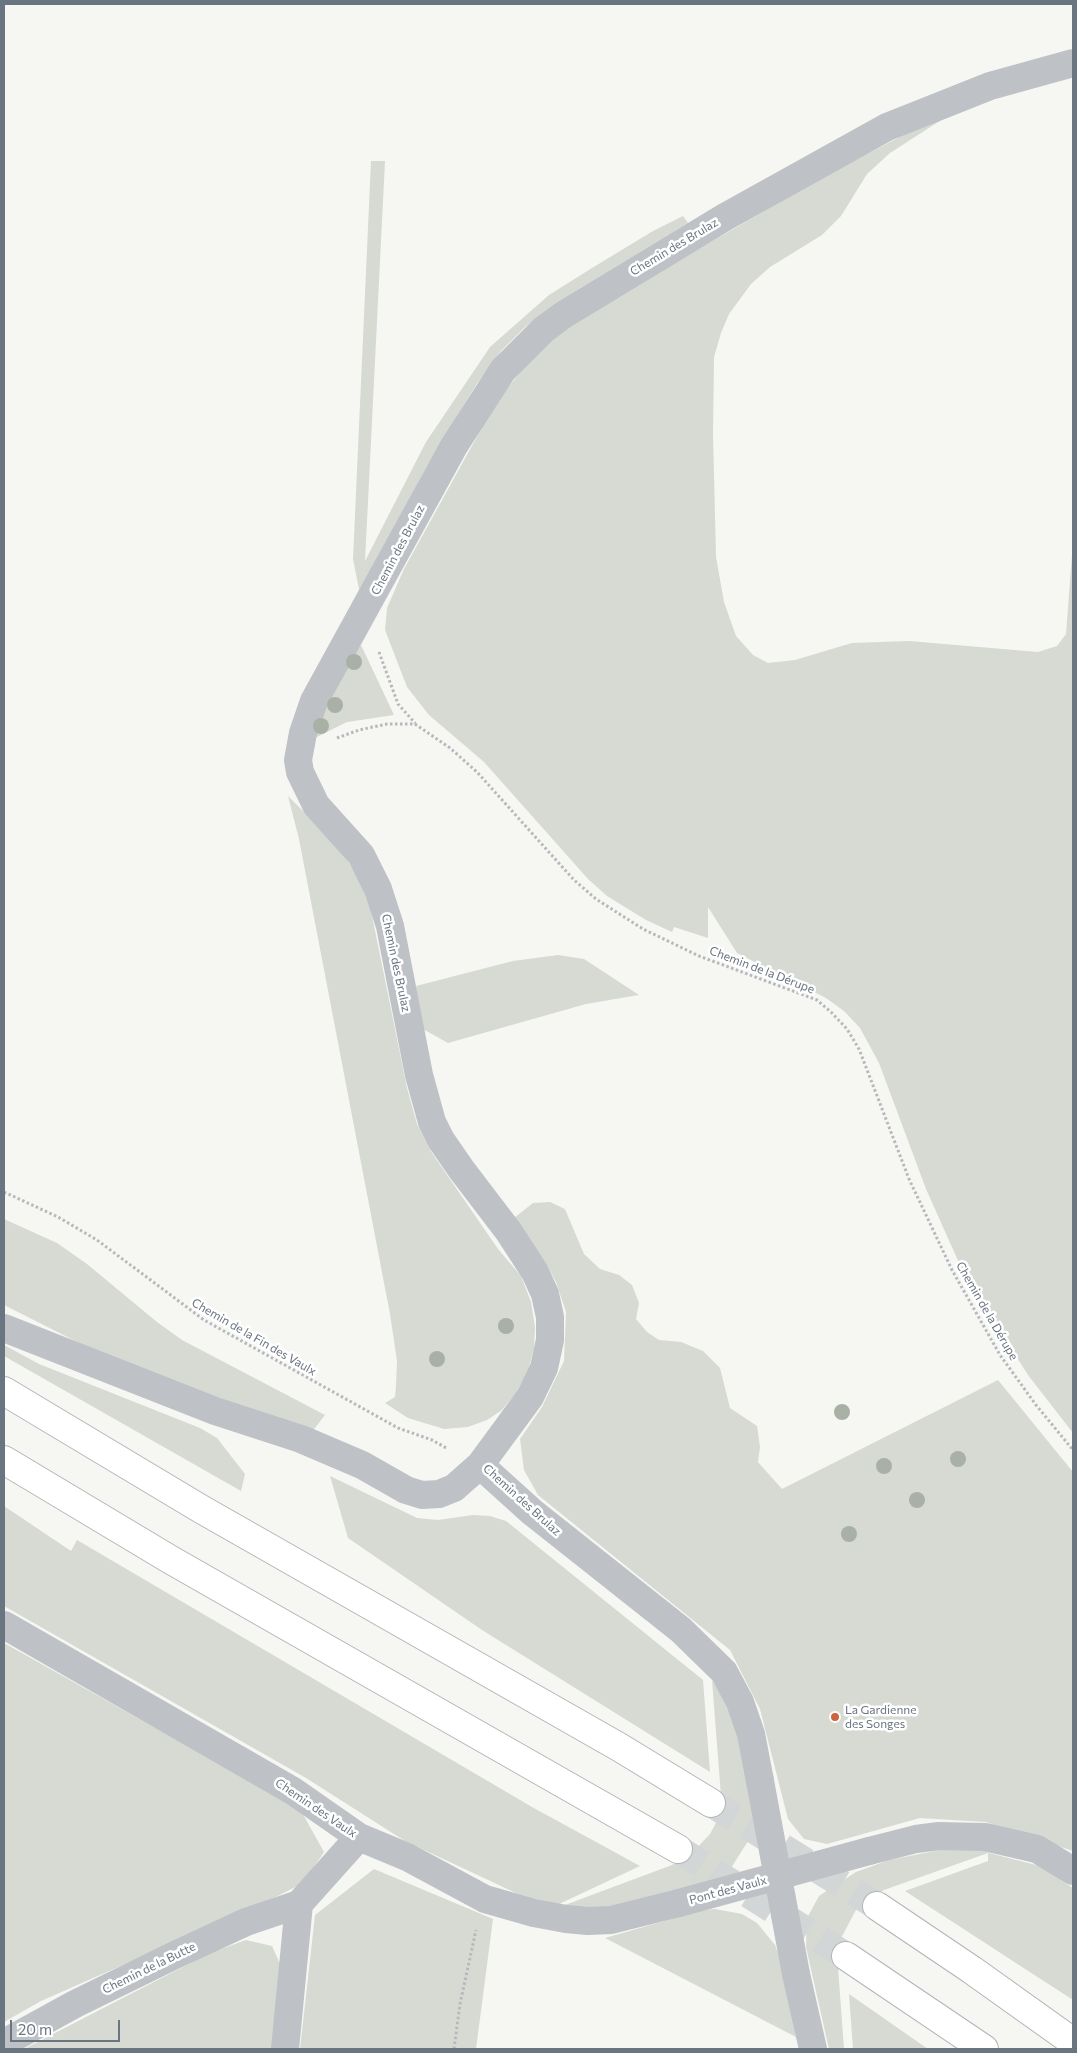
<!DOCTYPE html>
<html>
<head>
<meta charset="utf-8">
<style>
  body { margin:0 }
  #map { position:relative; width:1077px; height:2053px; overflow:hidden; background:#f6f6f3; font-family:Commissioner,sans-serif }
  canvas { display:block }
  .frame { position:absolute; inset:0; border:5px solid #697581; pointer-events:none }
  .scale { position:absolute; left:10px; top:2020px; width:110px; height:22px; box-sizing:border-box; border:2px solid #697581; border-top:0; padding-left:6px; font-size:15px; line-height:18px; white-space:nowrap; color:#697581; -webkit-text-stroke:4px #fff; paint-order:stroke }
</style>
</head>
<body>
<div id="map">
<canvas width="1077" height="2053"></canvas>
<div class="frame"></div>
<div class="scale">20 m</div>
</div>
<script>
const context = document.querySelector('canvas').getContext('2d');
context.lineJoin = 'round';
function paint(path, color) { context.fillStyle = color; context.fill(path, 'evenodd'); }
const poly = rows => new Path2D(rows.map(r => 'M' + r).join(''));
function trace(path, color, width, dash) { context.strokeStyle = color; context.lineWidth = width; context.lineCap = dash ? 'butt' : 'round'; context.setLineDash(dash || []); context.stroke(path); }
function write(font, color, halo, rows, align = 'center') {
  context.font = font + ' Commissioner,sans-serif'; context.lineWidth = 5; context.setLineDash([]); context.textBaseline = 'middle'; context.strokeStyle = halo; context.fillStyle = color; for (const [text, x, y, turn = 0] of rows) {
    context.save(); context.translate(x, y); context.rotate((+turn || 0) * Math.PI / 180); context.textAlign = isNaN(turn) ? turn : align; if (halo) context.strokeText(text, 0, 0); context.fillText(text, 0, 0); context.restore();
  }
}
paint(poly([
  [949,115,890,153,867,174,841,216,822,235,770,267,751,284,729,314,721,333,714,357,713,435,716,557,724,602,736,636,753,655,768,663,795,660,852,643,909,641,1038,652,1057,646,1066,634,1073,542,1073,1433,1028,1375,964,1274,926,1189,879,1063,860,1028,844,1011,826,998,737,953,708,907,708,938,674,927,672,932,646,920,607,896,588,879,484,762,429,715,407,687,385,630,387,608,404,569,495,404,525,366,552,338,582,316,829,174,915,129],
  [371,161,385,161,365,561,426,442,490,347,549,295,592,268,653,231,683,216,688,223,554,304,525,327,501,351,476,385,427,466,360,594,353,559],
  [361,645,394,715,347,722,315,738,331,690],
  [288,796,324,832,346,858,363,887,371,911,407,1088,417,1124,432,1153,498,1249,521,1276,531,1302,535,1327,534,1348,528,1371,516,1393,502,1410,487,1420,468,1427,444,1429,408,1418,385,1403,395,1397,396,1386,397,1361,390,1314,299,839],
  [558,955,584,959,639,995,586,1004,448,1043,421,1028,416,986,513,961],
  [550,1202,565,1209,584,1254,600,1269,619,1275,632,1285,639,1303,636,1319,647,1332,659,1340,681,1342,703,1351,720,1368,730,1408,757,1426,760,1447,758,1462,782,1489,998,1380,1073,1472,1073,1851,986,1822,920,1818,827,1844,804,1839,788,1819,760,1709,730,1650,538,1495,524,1470,520,1439,542,1407,564,1361,566,1312,556,1282,546,1263,514,1218,533,1203],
  [4,1219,57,1243,87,1264,157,1322,182,1340,325,1415,311,1433,111,1359,4,1305],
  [4,1345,39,1364,200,1428,217,1438,245,1474,241,1491,4,1356],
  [330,1476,417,1518,438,1520,473,1515,490,1516,506,1521,703,1680,710,1772,482,1630,348,1538],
  [4,1506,71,1551,77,1540,532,1807,640,1866,557,1905,518,1894,405,1841,306,1778,4,1606],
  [4,1643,300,1809,324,1852,303,1883,268,1901,41,2001,4,2022],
  [712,1680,725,1699,743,1750,755,1812,748,1841,731,1868,710,1883,610,1908,582,1909,565,1905,672,1865,695,1850,710,1834,717,1821,721,1796],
  [976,1847,989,1853,1040,1866,1073,1888,1073,2000,905,1891,988,1861,988,1853,884,1890,857,1908,840,1940,838,1967,844,2049,829,2049,806,1947,807,1918,819,1896,856,1872,889,1860,940,1850],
  [374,1869,493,1919,476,2049,300,2049,315,1915],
  [715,1909,742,1914,757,1923,775,1945,782,1964,796,2037,605,1938,703,1910],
  [246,1940,272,1946,284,1973,274,2049,24,2049,210,1953],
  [849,1994,928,2049,853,2049]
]), '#d6dad3');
trace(poly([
  [711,1803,877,1906],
  [678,1849,846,1956]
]), '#d3d6d6', 28, [28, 14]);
const highway = poly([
  [4,1391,201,1509,619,1747,711,1803],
  [4,1460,171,1560,678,1849],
  [877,1906,972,1970,1073,2042],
  [846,1956,984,2049]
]);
trace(highway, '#b2b5b8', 30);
trace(poly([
  [379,652,398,704,415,723],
  [337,738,359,730,387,724,415,724,450,748,477,772,574,880,596,899,643,929,699,956,817,1000,831,1012,847,1029,859,1049,909,1179,952,1270,1000,1355,1036,1405,1073,1450],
  [4,1192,58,1217,97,1240,204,1320,398,1428,432,1440,448,1449],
  [454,2049,460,2004,476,1930]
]), '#b6b9bc', 3, [2.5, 2.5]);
trace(poly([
  [4,1328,215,1411,301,1439,362,1465,406,1490,422,1495,439,1494,454,1488,480,1465,530,1397,544,1368,550,1340,550,1317,545,1294,535,1272,509,1232,461,1169,441,1140,432,1122,419,1075,390,926,378,889,361,855,316,805,300,772,298,760,303,733,314,701,454,446,503,370,543,330,563,315,725,217,887,127,990,86,1073,63],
  [480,1465,532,1512,681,1630,724,1672,740,1702,751,1734,760,1781],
  [4,1625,293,1791,359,1837,407,1857,485,1899,534,1913,566,1919,588,1921,611,1920,679,1903],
  [869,1851,916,1839,939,1836,985,1837,1037,1849,1073,1871],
  [796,1974,813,2049],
  [4,2043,75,2004,175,1955,246,1922,299,1904,359,1837],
  [285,2049,299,1904]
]), '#bec1c5', 28);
trace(highway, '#fff', 28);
trace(poly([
  [760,1781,796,1974],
  [679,1903,869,1851]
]), '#bec1c5', 28);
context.fillStyle = '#a9b1a6';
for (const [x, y] of [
  [354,662],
  [335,705],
  [321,726],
  [506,1326],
  [437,1359],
  [842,1412],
  [958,1459],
  [884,1466],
  [917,1500],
  [849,1534]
]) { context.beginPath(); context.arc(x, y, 8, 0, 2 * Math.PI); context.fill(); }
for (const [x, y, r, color] of [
  [835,1717,5,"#cd623d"]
]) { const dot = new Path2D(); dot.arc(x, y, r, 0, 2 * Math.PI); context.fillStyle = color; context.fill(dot); trace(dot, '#fff', 2); }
write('12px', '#697581', '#fff', [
  ["Chemin des Brulaz",674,247,-31],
  ["Chemin des Brulaz",398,550,-62],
  ["Chemin des Brulaz",396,963,78],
  ["Chemin de la Dérupe",762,970,21],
  ["Chemin de la Dérupe",987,1311,60],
  ["Chemin de la Fin des Vaulx",254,1337,30],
  ["Chemin des Brulaz",522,1500,42],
  ["Chemin des Vaulx",316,1808,34],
  ["Pont des Vaulx",728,1890,-15],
  ["Chemin de la Butte",149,1968,-26]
]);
write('12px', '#697581', '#fff', [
  ["La Gardienne",845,1710],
  ["des Songes",845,1724]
], 'left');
</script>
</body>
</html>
